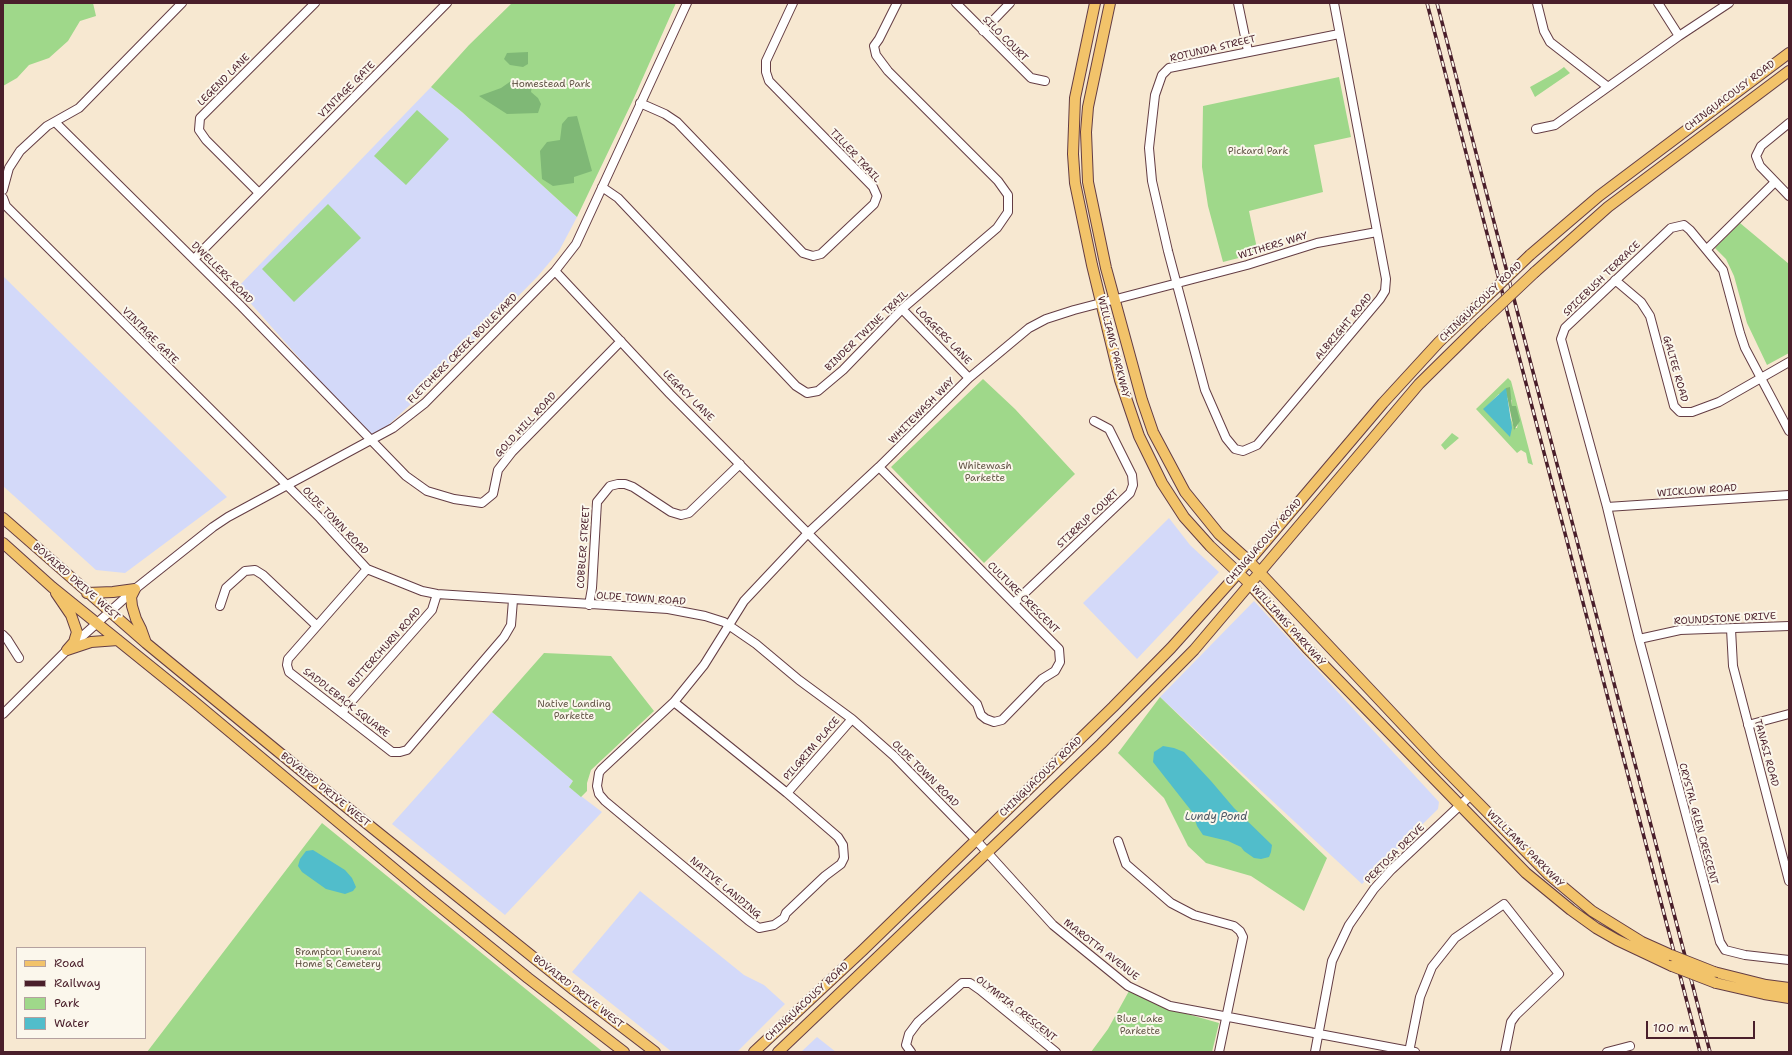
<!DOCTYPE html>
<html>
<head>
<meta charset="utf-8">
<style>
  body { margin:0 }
  #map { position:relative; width:1792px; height:1055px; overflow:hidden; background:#f7e8d1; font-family:"Shantell Sans",sans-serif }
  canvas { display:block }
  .frame { position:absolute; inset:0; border:4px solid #4a1f2b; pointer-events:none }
  .legend { position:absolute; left:16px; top:947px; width:130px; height:92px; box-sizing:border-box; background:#fbf7ec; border:1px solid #b4a19f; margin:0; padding:5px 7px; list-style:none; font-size:12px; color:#4a1f2b }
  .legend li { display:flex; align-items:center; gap:8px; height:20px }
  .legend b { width:20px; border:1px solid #b4a19f }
  .scale { position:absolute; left:1646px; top:1021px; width:109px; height:18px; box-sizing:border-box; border:2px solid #4a1f2b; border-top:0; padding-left:5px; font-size:12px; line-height:14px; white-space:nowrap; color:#4a1f2b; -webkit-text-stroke:3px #fbf7ec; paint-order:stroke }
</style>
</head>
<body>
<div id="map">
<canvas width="1792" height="1055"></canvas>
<div class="frame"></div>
<ul class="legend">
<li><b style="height:5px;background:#f2c36a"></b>Road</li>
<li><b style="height:5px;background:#4a1f2b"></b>Railway</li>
<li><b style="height:11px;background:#9fd88a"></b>Park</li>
<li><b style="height:11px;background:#51bdcb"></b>Water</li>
</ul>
<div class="scale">100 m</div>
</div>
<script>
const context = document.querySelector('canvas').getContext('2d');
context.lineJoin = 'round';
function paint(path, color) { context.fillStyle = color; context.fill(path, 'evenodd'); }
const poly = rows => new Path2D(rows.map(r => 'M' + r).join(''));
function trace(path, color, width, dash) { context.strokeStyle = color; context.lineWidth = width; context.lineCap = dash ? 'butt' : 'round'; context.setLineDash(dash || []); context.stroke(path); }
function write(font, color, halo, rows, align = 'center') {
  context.font = font + ' "Shantell Sans",sans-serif'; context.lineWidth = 4; context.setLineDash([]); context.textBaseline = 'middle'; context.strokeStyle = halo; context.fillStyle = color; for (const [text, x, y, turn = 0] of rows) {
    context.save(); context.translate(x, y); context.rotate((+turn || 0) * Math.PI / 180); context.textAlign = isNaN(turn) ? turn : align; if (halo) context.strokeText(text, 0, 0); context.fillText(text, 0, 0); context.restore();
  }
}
paint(poly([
  [431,87,462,112,577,217,559,251,538,276,424,392,372,440,237,288],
  [3,276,227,497,125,573,96,570,3,486],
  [1169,518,1190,545,1219,572,1137,659,1083,603],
  [1254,601,1439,802,1438,809,1362,884,1160,697],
  [492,712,573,781,569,787,602,812,505,915,392,824],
  [640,891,744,975,764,985,785,1004,737,1052,672,1052,572,972],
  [817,1037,822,1041,836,1052,801,1052]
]), '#d3d9f9');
paint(poly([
  [3,3,93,3,96,16,80,21,68,41,49,58,29,65,17,78,3,86],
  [512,3,676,3,633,100,577,217,462,112,431,87,469,45],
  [1564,67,1570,73,1535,97,1530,87,1557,72],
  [1339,77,1351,137,1314,145,1323,192,1249,211,1258,253,1223,262,1208,206,1202,167,1203,106],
  [417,110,449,139,406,185,374,156],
  [328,204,361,238,294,302,262,269],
  [1740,223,1789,264,1789,353,1767,365,1747,323,1734,276,1726,259,1715,248],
  [1508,378,1511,381,1533,465,1528,463,1526,453,1521,450,1517,453,1476,409],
  [1499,394,1512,400,1512,407,1518,423,1517,428,1514,428,1511,419,1484,409],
  [983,379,1015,409,1075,474,984,563,891,467],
  [1452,433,1459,438,1445,450,1441,445],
  [544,653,611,656,654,711,591,770,587,783,587,791,581,797,569,787,573,781,492,712],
  [1160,697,1327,858,1304,911,1251,876,1206,863,1188,846,1164,798,1118,753],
  [322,823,603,1052,147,1052],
  [1129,991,1166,1008,1219,1023,1212,1052,1091,1052,1108,1029]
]), '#9fd88a');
paint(poly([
  [528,52,528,64,523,67,510,65,504,59,507,53],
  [514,79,532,86,531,92,538,98,541,104,538,113,507,114,479,96,501,88],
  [577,116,592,171,574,177,574,183,553,186,542,179,540,151,547,142,560,140,562,124,568,117],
  [1510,387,1512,406,1516,406,1520,421,1514,430,1506,391,1506,388]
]), '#7fb876');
paint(poly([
  [1506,388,1512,428,1510,437,1483,409],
  [1163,746,1174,748,1184,752,1211,781,1234,808,1272,845,1271,852,1269,857,1261,859,1254,858,1244,851,1241,847,1228,841,1203,835,1197,826,1193,813,1153,762,1154,752],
  [313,850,345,870,352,878,356,887,353,891,345,894,326,889,302,872,298,866,300,859,306,851]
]), '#51bdcb');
const minor = poly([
  [956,3,1031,78,1045,81],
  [1238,3,1248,51],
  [1334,3,1386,279,1385,291,1380,299,1257,445,1243,451,1235,449,1226,438,1205,390,1168,251,1152,181,1149,148,1155,95,1162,75,1169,68,1339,34],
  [1537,3,1544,31,1550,42,1608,87,1679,36],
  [1658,3,1679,36,1729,3],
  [983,31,1010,3],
  [640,103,665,114,677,122,803,253,813,256,821,254,874,204,877,196,873,187,769,81,766,72,766,61,793,3],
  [56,123,241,306,406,476,427,491,454,499,482,503,493,494,498,470,512,452,621,341],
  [1789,123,1761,146,1756,156,1760,166,1789,196],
  [1536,129,1555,125,1608,87],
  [602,187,618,198,796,386,807,393,818,391,843,370,902,309,997,228,1008,212,1008,195,998,181,888,71,876,55,874,46,879,39,897,3],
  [3,190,9,168,20,151,47,126,79,108,182,3],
  [259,193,206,140,199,130,200,118,315,3],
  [3,198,6,206,320,518,367,569,422,591,437,594,668,609,705,616,724,622,756,644,799,680,852,719,894,756,976,840,1053,925,1128,986,1170,1006,1415,1052],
  [1707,249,1775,182],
  [194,259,447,3],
  [555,271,670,394,977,704,981,715,986,719,994,722,1002,720,1042,679,1055,671,1060,662,1059,649,879,467],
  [1615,280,1641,302,1650,316,1674,406,1680,412,1692,412,1719,402,1789,362],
  [902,309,969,378],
  [1789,431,1745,348,1740,333,1723,270,1690,230,1684,225,1671,228,1565,328,1561,339,1607,507,1639,639,1720,942,1725,950,1745,955,1789,960],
  [1607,507,1789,495],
  [367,569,288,659,287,665,289,672,392,752,400,752,407,750,504,637,511,625,513,600],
  [1014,603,1130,493,1133,485,1132,475,1109,429,1094,421],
  [589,605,592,588,597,502,610,486,618,484,625,484,633,487,671,512,681,515,689,513,740,464],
  [220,606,226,588,245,571,255,570,263,575,317,626],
  [1731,629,1733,666,1789,881],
  [3,635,7,639,19,658],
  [1639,639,1680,630,1789,626],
  [674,702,787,793,838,837,843,845,844,858,841,864,825,876,786,913,784,918,774,925,759,928,749,921,605,801,599,794,597,786,599,773,601,770,674,702,704,665,744,601,808,533,879,467,969,378,1029,328,1046,319,1074,310,1247,265,1317,243,1377,232],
  [342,712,432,610,437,594],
  [3,714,67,650,135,589,213,527,228,517,393,428,425,403,555,271,576,244,687,3],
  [1748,725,1789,714],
  [787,793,852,719],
  [1118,841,1126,864,1171,903,1194,915,1234,926,1240,931,1243,937,1219,1052],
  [911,1052,906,1045,909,1034,918,1022,962,983,970,983,980,990,1056,1052],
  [1315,1052,1332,961,1349,925,1374,889,1391,870,1471,795],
  [1409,1052,1420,997,1432,967,1455,938,1504,904,1559,974,1516,1015,1511,1022,1505,1052],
  [1607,1052,1630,1046]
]);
const major = poly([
  [1095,3,1075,98,1073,154,1075,183,1092,265,1120,380,1139,436,1162,483,1184,517,1210,546,1249,583,1307,648,1526,873,1571,910,1596,928,1617,940,1672,966],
  [1110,3,1088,107,1086,132,1088,182,1106,268,1142,400,1153,432,1185,492,1219,534,1249,561,1437,761,1549,875,1592,911,1642,942,1671,955],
  [1530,255,1599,196,1789,53],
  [1535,272,1608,207,1789,71],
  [3,518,146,643,309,777,574,990,655,1052],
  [3,543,52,587,192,700,422,892,528,978,624,1052],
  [135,589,131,597,132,606,136,619,141,629,146,643],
  [56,593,71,615,77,632,74,642,67,650],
  [87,593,113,592,135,589],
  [67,650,91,642,118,640],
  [1714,972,1766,985,1789,988],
  [1716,983,1764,994,1789,998],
  [754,1052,863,950,1113,707,1171,648,1249,561,1383,403,1439,342,1477,306],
  [778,1052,1101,744,1194,650,1419,384,1481,323]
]);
trace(minor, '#643d44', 10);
trace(major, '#643d44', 12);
trace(minor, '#fff', 8);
trace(major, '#f2c36a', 10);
const rail = poly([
  [1427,3,1700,1052],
  [1437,3,1710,1052]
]);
trace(rail, '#4a1f2b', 3.5);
trace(rail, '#fbf7ec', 2, [6]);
const majorBridge = poly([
  [1477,306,1530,255],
  [1481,323,1535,272],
  [1671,955,1714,972],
  [1672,966,1716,983]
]);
trace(majorBridge, '#643d44', 12, []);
trace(majorBridge, '#f2c36a', 10);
write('10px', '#4a1f2b', '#fbf7ec', [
  ["SILO COURT",1005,39,45],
  ["ROTUNDA STREET",1213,49,-13],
  ["LEGEND LANE",224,80,-45],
  ["VINTAGE GATE",347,90,-45],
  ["CHINGUACOUSY ROAD",1730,96,-37],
  ["TILLER TRAIL",855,156,47],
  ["WITHERS WAY",1273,246,-17],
  ["DWELLERS ROAD",222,273,45],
  ["SPICEBUSH TERRACE",1602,279,-44],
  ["CHINGUACOUSY ROAD",1481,302,-44],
  ["ALBRIGHT ROAD",1344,327,-50],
  ["BINDER TWINE TRAIL",867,331,-44],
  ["VINTAGE GATE",150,336,45],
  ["LOGGERS LANE",943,336,46],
  ["WILLIAMS PARKWAY",1113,347,76],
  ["FLETCHERS CREEK BOULEVARD",463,349,-45],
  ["GALTEE ROAD",1675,369,74],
  ["LEGACY LANE",688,396,45],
  ["WHITEWASH WAY",922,411,-45],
  ["GOLD HILL ROAD",526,425,-47],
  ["WICKLOW ROAD",1697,491,-4],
  ["STIRRUP COURT",1088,519,-43],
  ["OLDE TOWN ROAD",335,521,46],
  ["CHINGUACOUSY ROAD",1264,542,-49],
  ["COBBLER STREET",584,547,-86],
  ["BOVAIRD DRIVE WEST",76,582,41],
  ["CULTURE CRESCENT",1023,598,45],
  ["OLDE TOWN ROAD",641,599,4],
  ["ROUNDSTONE DRIVE",1725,619,-3],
  ["WILLIAMS PARKWAY",1288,626,48],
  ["BUTTERCHURN ROAD",385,648,-48],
  ["SADDLEBACK SQUARE",346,703,38],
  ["PILGRIM PLACE",812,749,-49],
  ["TANASI ROAD",1766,753,75],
  ["OLDE TOWN ROAD",925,774,45],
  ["CHINGUACOUSY ROAD",1041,777,-44],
  ["BOVAIRD DRIVE WEST",325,790,39],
  ["CRYSTAL GLEN CRESCENT",1698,824,75],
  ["WILLIAMS PARKWAY",1525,849,45],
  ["PERTOSA DRIVE",1395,854,-45],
  ["NATIVE LANDING",725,888,40],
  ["MAROTTA AVENUE",1101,950,38],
  ["BOVAIRD DRIVE WEST",578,992,38],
  ["CHINGUACOUSY ROAD",807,1002,-43],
  ["OLYMPIA CRESCENT",1016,1009,38]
]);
write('10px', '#645648', '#fbf7ec', [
  ["Homestead Park",551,84],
  ["Pickard Park",1258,151],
  ["Whitewash",985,466],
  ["Parkette",985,478],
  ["Native Landing",574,704],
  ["Parkette",574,716],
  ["Brampton Funeral",338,952],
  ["Home & Cemetery",338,964],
  ["Blue Lake",1140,1019],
  ["Parkette",1140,1031]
]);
write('italic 11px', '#4c5663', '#fbf7ec', [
  ["Lundy Pond",1216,817]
]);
</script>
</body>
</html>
